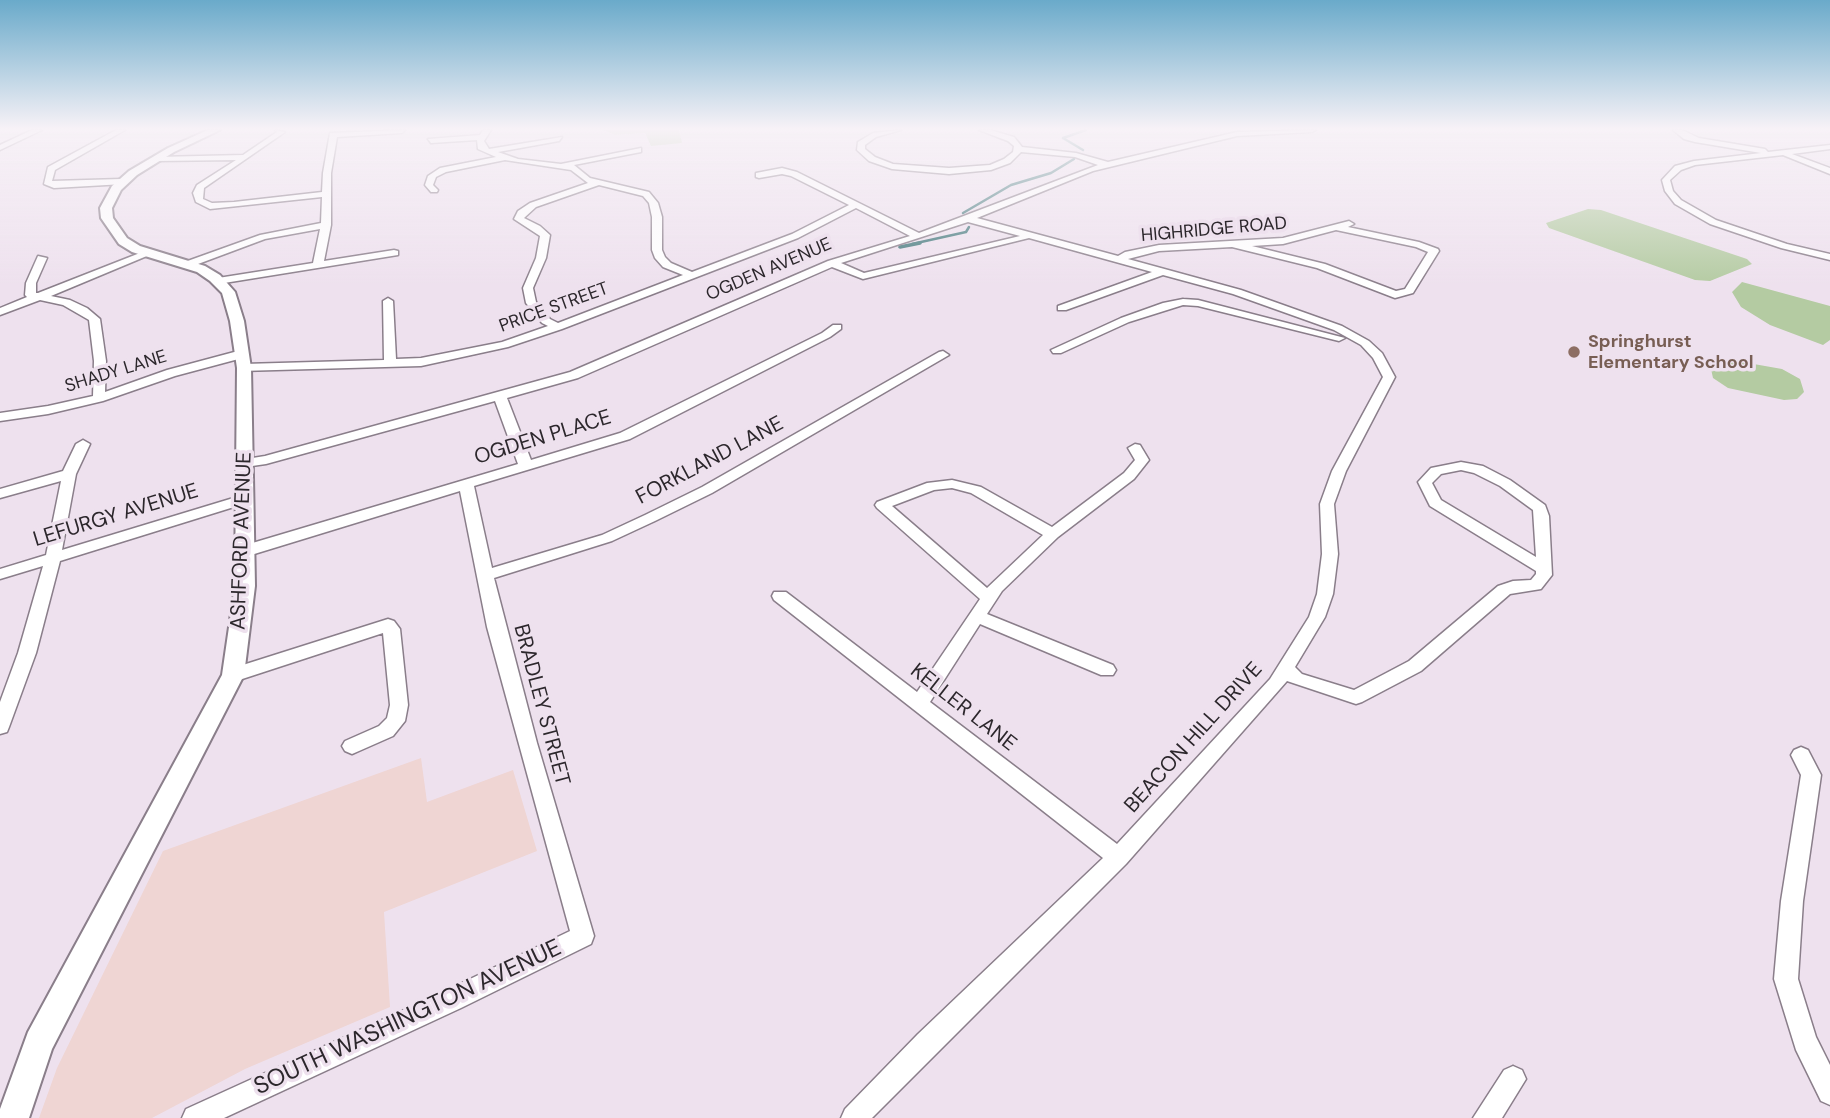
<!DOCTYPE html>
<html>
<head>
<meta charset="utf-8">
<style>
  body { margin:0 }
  canvas { display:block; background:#eee1ee }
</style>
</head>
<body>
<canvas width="1830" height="1118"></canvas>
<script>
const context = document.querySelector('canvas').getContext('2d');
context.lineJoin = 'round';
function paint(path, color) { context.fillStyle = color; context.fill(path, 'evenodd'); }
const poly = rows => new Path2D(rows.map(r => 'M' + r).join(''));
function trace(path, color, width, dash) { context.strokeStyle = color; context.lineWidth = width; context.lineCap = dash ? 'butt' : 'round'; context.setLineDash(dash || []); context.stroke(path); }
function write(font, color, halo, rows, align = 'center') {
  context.font = font + ' "DM Sans",sans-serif'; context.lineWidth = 7; context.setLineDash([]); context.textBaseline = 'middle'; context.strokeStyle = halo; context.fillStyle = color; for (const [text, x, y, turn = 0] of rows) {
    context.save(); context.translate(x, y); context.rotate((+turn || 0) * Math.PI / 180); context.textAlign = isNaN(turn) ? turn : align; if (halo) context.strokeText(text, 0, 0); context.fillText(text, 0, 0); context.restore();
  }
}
paint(poly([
  [421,758,427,802,513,770,537,851,384,912,390,1007,245,1069,152,1118,39,1118,57,1068,163,851]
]), '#efd5d3');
paint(poly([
  [604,130,679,130,682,143,651,146,645,133,615,135],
  [1588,209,1601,210,1747,259,1752,264,1710,281,1695,280,1549,228,1546,223],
  [1742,282,1830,306,1830,340,1823,345,1770,325,1741,307,1732,292],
  [1714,357,1782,369,1800,379,1804,392,1797,399,1784,400,1728,388,1713,378,1709,360]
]), '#b4cba2');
trace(poly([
  [1083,150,1063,138,1086,130],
  [963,213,1011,185,1051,173,1074,159],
  [912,244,966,232,969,227]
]), '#44797c', 2.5);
trace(poly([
  [900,247,920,243]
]), '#44797c', 3.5);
const minor = poly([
  [32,130,42,130,0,150,0,145,32,130],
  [116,130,125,130,55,170,52,181,121,179,125,182,124,184,54,188,44,184,48,167,116,130],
  [275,130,285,132,204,188,203,199,212,203,234,202,322,192,323,173,330,133,405,130,402,133,337,137,331,173,331,225,324,261,394,250,398,251,398,255,218,284,213,281,218,278,313,263,320,229,265,239,190,267,182,267,182,263,260,235,321,223,322,197,210,209,196,202,193,193,197,185,236,160,156,161,152,159,156,157,243,155,271,136,277,132,275,130],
  [483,130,491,130,484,141,489,149,562,137,559,141,498,152,518,159,561,164,641,148,641,152,574,165,590,178,649,192,658,203,662,217,662,250,665,257,671,263,692,272,792,234,849,205,791,176,782,174,759,178,756,177,756,173,782,168,797,172,919,233,1098,165,1075,157,1021,152,1010,163,991,170,949,174,892,169,869,161,857,150,858,142,873,133,901,130,876,137,865,145,865,149,875,157,893,164,949,168,990,165,1004,159,1013,152,1014,146,1008,141,979,130,990,130,1014,137,1022,147,1076,153,1108,162,1237,132,1316,130,1312,132,1237,136,1093,171,977,218,1118,256,1125,252,1159,245,1283,238,1349,221,1354,224,1348,227,1419,242,1438,249,1439,251,1413,293,1395,298,1317,268,1232,247,1159,251,1128,259,1241,290,1342,326,1369,341,1382,353,1395,377,1346,471,1334,504,1338,554,1333,594,1325,617,1295,667,1302,674,1354,690,1409,661,1498,586,1513,581,1531,580,1536,574,1536,571,1430,506,1418,482,1431,468,1461,462,1483,466,1510,480,1545,505,1549,516,1552,575,1541,589,1510,594,1421,671,1362,702,1356,704,1287,681,1126,864,872,1118,841,1118,845,1109,918,1034,1103,858,774,600,772,596,774,592,786,592,917,692,980,599,877,508,875,505,877,502,927,483,952,480,981,487,1052,527,1124,473,1135,460,1128,448,1135,444,1140,445,1149,460,1134,479,1058,537,1002,591,987,614,1113,665,1116,670,1113,675,1101,675,980,624,930,702,1117,844,1270,679,1309,617,1317,594,1322,554,1320,504,1332,471,1383,377,1373,358,1361,345,1334,330,1233,294,1163,275,1066,310,1058,310,1058,306,1152,272,1029,238,863,279,832,267,578,378,507,398,531,460,620,433,822,333,833,325,841,325,841,329,830,337,630,439,474,486,492,568,602,535,645,515,702,487,939,352,943,351,949,355,712,493,655,521,612,541,494,578,537,743,594,936,591,944,461,1008,224,1118,182,1118,186,1109,443,992,570,931,487,627,460,491,251,555,239,555,237,551,239,547,518,464,495,401,266,464,245,467,238,463,240,460,265,456,570,372,828,261,910,236,856,208,798,238,562,329,508,347,421,366,240,371,238,368,244,364,384,360,383,301,388,298,393,301,396,359,421,358,502,342,548,326,542,323,526,303,523,288,536,258,540,236,514,219,518,211,530,203,588,183,571,170,505,160,446,172,436,177,433,185,438,190,437,192,431,192,425,185,428,176,440,168,496,157,478,149,477,140,431,143,428,139,480,135,483,130],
  [599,185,643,196,649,203,652,217,652,250,655,258,663,267,683,275,558,323,550,319,536,302,533,288,546,258,550,235,540,226,524,218,536,207,599,185],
  [968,222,1020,236,864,273,841,263,968,222],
  [1336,230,1416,247,1428,252,1405,289,1396,291,1325,264,1252,246,1283,244,1336,230],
  [1461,470,1474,473,1500,486,1533,510,1536,557,1441,500,1432,483,1441,474,1461,470],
  [952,488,971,493,1043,535,987,588,892,506,934,490,952,488],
  [1673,130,1682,130,1699,138,1765,149,1768,152,1830,145,1830,149,1792,154,1830,168,1830,174,1783,155,1695,165,1681,170,1670,180,1673,191,1681,200,1716,220,1787,244,1830,254,1830,260,1781,248,1710,224,1675,204,1665,191,1662,180,1675,166,1694,161,1761,153,1695,142,1684,139,1673,130],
  [145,251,154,253,51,296,70,300,87,308,100,319,106,361,105,392,167,370,238,351,246,351,246,357,175,376,103,401,48,414,0,421,0,413,48,406,93,396,94,361,89,320,63,305,40,300,0,315,0,308,27,297,25,295,26,283,38,256,47,258,36,283,36,293,38,293,145,251],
  [1183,299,1198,300,1345,338,1339,341,1198,306,1183,305,1129,322,1061,353,1053,353,1051,350,1121,318,1163,303,1183,299],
  [83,440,90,444,76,474,62,550,240,496,250,496,252,499,250,502,60,561,36,653,9,727,7,732,0,734,0,702,18,653,43,566,0,579,0,569,46,555,61,481,0,498,0,489,63,471,76,444,83,440],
  [388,619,394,621,400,629,408,705,405,721,393,736,359,751,352,754,345,751,342,746,345,741,379,726,387,718,390,705,383,633,233,682,227,680,224,675,227,670,388,619],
  [1801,747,1808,750,1821,775,1803,901,1798,979,1816,1037,1830,1065,1830,1105,1821,1101,1796,1050,1774,979,1781,901,1801,775,1791,755,1794,750,1801,747],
  [1513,1066,1522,1070,1526,1079,1502,1118,1473,1118,1504,1070,1513,1066]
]);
const major = poly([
  [208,130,220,130,174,152,137,175,121,190,112,208,113,218,127,238,140,246,205,266,220,275,235,292,244,321,251,368,255,586,244,675,52,1049,29,1118,0,1118,0,1109,28,1032,222,675,235,586,237,368,230,321,222,293,210,281,197,272,132,252,119,244,101,218,100,208,112,186,129,171,168,148,208,130]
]);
trace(minor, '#8a7e8a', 3);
trace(major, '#8a7e8a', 4);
paint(minor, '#fff');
paint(major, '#fff');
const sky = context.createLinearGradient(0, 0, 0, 286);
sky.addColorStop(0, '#6aaaca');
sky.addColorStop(0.45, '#f7f2f7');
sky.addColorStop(1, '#f7f2f700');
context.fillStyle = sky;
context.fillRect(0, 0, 1830, 286);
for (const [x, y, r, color] of [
  [1574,352,7,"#8d6e63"]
]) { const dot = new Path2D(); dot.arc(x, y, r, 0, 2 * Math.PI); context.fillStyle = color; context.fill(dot); trace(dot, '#eee1ee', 2.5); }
write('18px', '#2c272c', '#eee1ee', [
  ["HIGHRIDGE ROAD",1214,230,-5],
  ["OGDEN AVENUE",769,270,-23],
  ["PRICE STREET",554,308,-20],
  ["SHADY LANE",116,372,-17]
]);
write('bold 18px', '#785e54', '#eee1ee', [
  ["Springhurst",1588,342],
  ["Elementary School",1588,363]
], 'left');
write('21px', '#2c272c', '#eee1ee', [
  ["OGDEN PLACE",543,438,-17],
  ["FORKLAND LANE",710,461,-28],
  ["LEFURGY AVENUE",116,516,-17],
  ["ASHFORD AVENUE",242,541,-88],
  ["BRADLEY STREET",541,705,75],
  ["KELLER LANE",963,708,38],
  ["BEACON HILL DRIVE",1194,738,-48]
]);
write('24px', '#2c272c', '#eee1ee', [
  ["SOUTH WASHINGTON AVENUE",408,1018,-25]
]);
</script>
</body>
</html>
